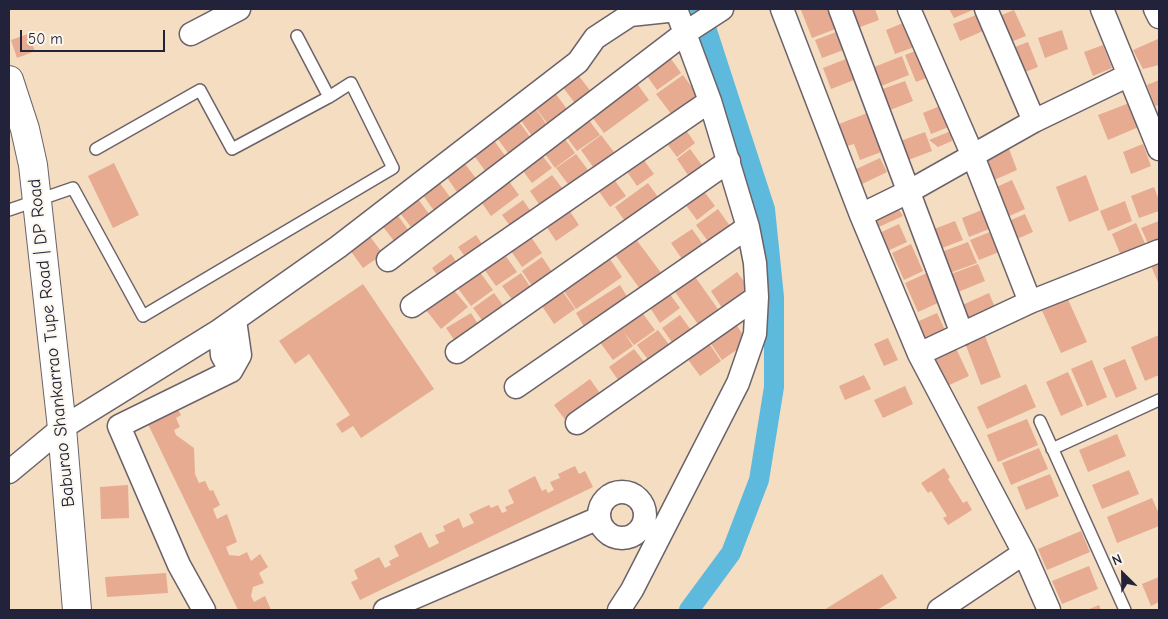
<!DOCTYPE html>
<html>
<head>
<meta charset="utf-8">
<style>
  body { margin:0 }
  #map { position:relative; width:1168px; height:619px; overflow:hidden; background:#f5ddc1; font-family:"Comic Neue",sans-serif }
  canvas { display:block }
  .frame { position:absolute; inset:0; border:10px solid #22223b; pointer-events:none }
  .north { position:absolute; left:1098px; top:549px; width:50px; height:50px; -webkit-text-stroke:4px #fbf7ec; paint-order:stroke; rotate:337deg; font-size:14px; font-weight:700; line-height:20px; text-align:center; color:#22223b }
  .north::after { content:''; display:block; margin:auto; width:18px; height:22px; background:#22223b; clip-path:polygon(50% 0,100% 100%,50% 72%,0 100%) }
  .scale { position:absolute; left:20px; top:30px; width:145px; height:22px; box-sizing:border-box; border:2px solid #22223b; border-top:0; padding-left:6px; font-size:15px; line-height:18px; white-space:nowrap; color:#22223b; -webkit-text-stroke:4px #fbf7ec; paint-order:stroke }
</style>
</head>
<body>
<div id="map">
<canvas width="1168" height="619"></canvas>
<div class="frame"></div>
<div class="north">N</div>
<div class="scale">50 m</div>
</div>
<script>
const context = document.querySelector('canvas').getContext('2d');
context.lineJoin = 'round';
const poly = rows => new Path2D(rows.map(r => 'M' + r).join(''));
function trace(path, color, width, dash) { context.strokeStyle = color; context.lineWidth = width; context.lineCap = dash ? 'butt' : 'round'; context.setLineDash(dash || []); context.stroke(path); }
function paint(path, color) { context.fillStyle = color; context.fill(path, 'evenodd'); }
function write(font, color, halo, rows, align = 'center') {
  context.font = font + ' "Comic Neue",sans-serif'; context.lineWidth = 4; context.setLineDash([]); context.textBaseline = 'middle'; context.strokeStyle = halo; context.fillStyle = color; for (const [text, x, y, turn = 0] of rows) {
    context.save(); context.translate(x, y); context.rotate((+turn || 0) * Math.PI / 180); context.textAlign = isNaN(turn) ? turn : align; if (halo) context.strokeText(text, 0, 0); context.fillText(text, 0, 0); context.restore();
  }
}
trace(poly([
  [689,610,731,553,759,480,774,387,774,297,765,209,700,9]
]), '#5ebadc', 20);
paint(poly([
  [805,9,830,9,838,28,812,38,801,10],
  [857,9,875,9,879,20,852,30,845,14],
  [949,9,975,9,954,18],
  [1014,10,1026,36,1008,43,997,17],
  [976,15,983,31,960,41,953,24],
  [910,20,920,45,895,54,886,30],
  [1062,30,1068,49,1045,58,1038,38],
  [839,31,846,49,822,58,815,40],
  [28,34,35,51,17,58,11,40],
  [1158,39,1159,65,1143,69,1133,50],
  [1028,42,1038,67,1020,74,1010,49],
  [1103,45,1112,68,1093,76,1084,52],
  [923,48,934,75,916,82,905,55],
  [669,56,681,73,657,90,645,73],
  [902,56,909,75,876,88,869,69],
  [851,57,859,78,831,89,823,68],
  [578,75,593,94,577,106,562,86],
  [683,75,698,96,672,115,656,94],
  [1159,80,1159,105,1155,106,1147,85],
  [635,81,649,100,604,133,589,113],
  [905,81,913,101,885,112,877,91],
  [555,93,570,113,550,127,535,107],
  [1132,102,1141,126,1108,140,1098,115],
  [947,103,956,124,931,134,923,113],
  [533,105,549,128,534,139,518,116],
  [875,110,889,149,860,160,854,144,847,146,839,124],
  [514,115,533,141,511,157,492,131],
  [586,116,600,135,577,151,563,132],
  [681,123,695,143,677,157,662,137],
  [951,131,952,141,938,147,929,140],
  [560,132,575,153,555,168,540,147],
  [925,132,932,151,903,162,895,143],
  [490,135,506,157,486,172,470,150],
  [601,135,617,156,596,171,581,150],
  [1143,144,1151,166,1131,174,1123,152],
  [537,149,552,168,532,183,517,163],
  [690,149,704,168,690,178,677,159],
  [1009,149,1017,170,992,181,983,160],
  [576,154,591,174,571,188,556,168],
  [641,156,654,174,637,186,624,167],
  [880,158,887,172,858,186,852,171],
  [462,160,478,181,459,195,444,173],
  [114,163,139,215,113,228,88,176],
  [552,175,566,193,543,210,530,191],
  [1086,175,1099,210,1069,222,1056,187],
  [505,176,519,195,491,216,477,196],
  [613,178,626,196,610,207,598,190],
  [437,179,452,200,435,212,420,191],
  [1012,180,1025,209,1005,218,992,189],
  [648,183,660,200,627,224,615,207],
  [700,186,715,206,697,220,682,200],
  [1154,187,1159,200,1159,211,1139,218,1131,196],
  [415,195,429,214,411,227,397,209],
  [523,200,536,219,516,234,502,215],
  [1125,201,1132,221,1108,231,1100,211],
  [895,204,903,216,872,230,869,215],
  [567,207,579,225,556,241,544,223],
  [987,208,994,227,969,237,962,218],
  [393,209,409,231,394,241,378,220],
  [718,209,732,229,710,244,696,225],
  [1025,214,1033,232,1012,241,1004,223],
  [955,221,963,240,937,250,929,231],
  [1159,221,1159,245,1150,248,1141,228],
  [1136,223,1147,248,1122,258,1112,234],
  [899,224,907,242,881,254,873,236],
  [692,229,705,247,684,262,671,243],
  [995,230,1004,250,979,260,970,240],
  [366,231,383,254,363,268,347,246],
  [529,234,542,253,522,267,509,248],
  [476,235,486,250,469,262,458,247],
  [635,238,662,274,640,289,614,253],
  [968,242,977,263,947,274,939,253],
  [911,244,923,271,904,280,892,253],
  [451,254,462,270,443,283,432,268],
  [1159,254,1159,281,1158,282,1148,259],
  [505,255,517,272,496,286,484,269],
  [542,257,556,278,536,292,522,271],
  [610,259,622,277,576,309,564,291],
  [978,264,985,281,958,292,951,274],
  [479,271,493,290,471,306,457,287],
  [691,271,720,312,700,327,671,286],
  [737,272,751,291,724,311,711,291],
  [521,273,535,294,517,306,502,286],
  [927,273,940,302,918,312,905,283],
  [363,284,434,389,361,438,353,426,342,433,336,424,350,415,309,354,295,364,279,341],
  [620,285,631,303,586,330,576,313],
  [453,289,468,307,441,329,426,310],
  [666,289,680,308,660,323,647,303],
  [563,292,575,309,554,324,542,306],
  [494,293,508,312,487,327,473,308],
  [989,293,996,310,966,323,958,307],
  [1066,295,1087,342,1061,353,1040,306],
  [640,310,655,330,634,345,623,331,633,346,613,360,599,341],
  [471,313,481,329,457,344,446,328],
  [937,313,946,332,919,344,910,325],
  [680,315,694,334,676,348,662,328],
  [733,320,748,342,722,360,707,338],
  [658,330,673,350,652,365,637,345],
  [1159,335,1159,375,1145,381,1131,347],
  [985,336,1001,377,981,385,965,343],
  [888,338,898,360,884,366,874,344],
  [706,339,721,361,700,376,684,354],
  [953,342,969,376,945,387,930,352],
  [634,349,649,368,623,387,609,367],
  [1125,359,1137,389,1116,398,1103,368],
  [1092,360,1107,397,1087,406,1071,369],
  [1068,372,1083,406,1061,416,1046,382],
  [864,375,871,389,845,400,839,386],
  [590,379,604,399,569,425,554,405],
  [1026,384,1036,407,987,429,977,407],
  [905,386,913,404,883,418,874,400],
  [175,404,181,415,176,418,180,427,174,430,176,435,194,448,195,474,199,483,205,481,210,491,213,490,220,505,213,509,217,519,227,514,237,542,226,547,229,555,239,556,247,552,251,561,260,554,268,567,259,573,264,583,253,587,251,596,254,602,265,596,271,610,238,610,146,420],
  [1027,419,1038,445,998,462,987,435],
  [1117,434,1126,456,1088,472,1079,450],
  [1039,448,1048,469,1011,485,1002,463],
  [575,466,579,474,585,471,593,487,360,600,351,582,358,579,354,570,379,557,385,568,391,565,389,561,399,556,394,546,421,532,429,548,439,543,435,535,445,531,443,526,459,518,463,528,474,523,469,514,489,505,491,508,498,505,502,513,507,511,505,507,514,503,508,490,535,476,542,491,546,489,548,493,554,490,550,482,560,478,558,474],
  [944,468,950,477,948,479,963,503,967,501,972,510,948,525,943,518,947,516,931,491,928,493,921,483],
  [1129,470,1139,494,1102,509,1092,485],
  [1050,474,1059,496,1026,510,1017,487],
  [128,485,129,518,101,519,100,487],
  [1152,498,1159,514,1159,526,1117,543,1107,517],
  [1081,531,1090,552,1047,570,1038,549],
  [1089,566,1098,589,1062,604,1052,581],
  [166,573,168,593,107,597,105,577],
  [882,574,897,598,877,610,824,610],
  [1159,577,1159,602,1151,606,1142,584],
  [1099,605,1101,610,1087,610]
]), '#e6ab90');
const service = poly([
  [96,149,200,90,232,149,329,97,297,36],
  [9,210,73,188,143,316,393,168,351,83,329,97],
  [1040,421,1125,610],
  [1052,449,1159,400]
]);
const minor = poly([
  [782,9,861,215,919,354,1024,553,1049,610],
  [840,9,962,334],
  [909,9,973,156,1030,302],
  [986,9,1034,121],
  [1102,9,1159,149],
  [1155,9,1159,17],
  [191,34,239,9],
  [861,215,908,192,1034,121,1129,75],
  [388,260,685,33,722,9],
  [412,306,710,101],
  [220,330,222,355,231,371],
  [457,352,729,161],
  [919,354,1030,302,1159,251],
  [516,387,748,227],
  [577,423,757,297],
  [9,472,62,428,220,330,338,247,578,62,595,38,630,15,677,10],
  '599 515a23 23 0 1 1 46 0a23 23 0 1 1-46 0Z',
  [204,610,179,565,119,426,231,371,240,355,235,320],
  [385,610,599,518],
  [619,610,632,590,738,383,755,334,757,297,755,263,748,227,710,101,676,9],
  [939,610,1024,553]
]);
const tertiary = poly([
  [9,80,25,129,33,165,62,428,77,610]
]);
trace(service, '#6c636a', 14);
trace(minor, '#6c636a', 25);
trace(tertiary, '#6c636a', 30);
trace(service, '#fff', 11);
trace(minor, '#fff', 22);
trace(tertiary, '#fff', 28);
write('18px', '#22223b', '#fbf7ec', [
  ["Baburao Shankarrao Tupe Road | DP Road",52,343,-96]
]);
</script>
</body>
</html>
